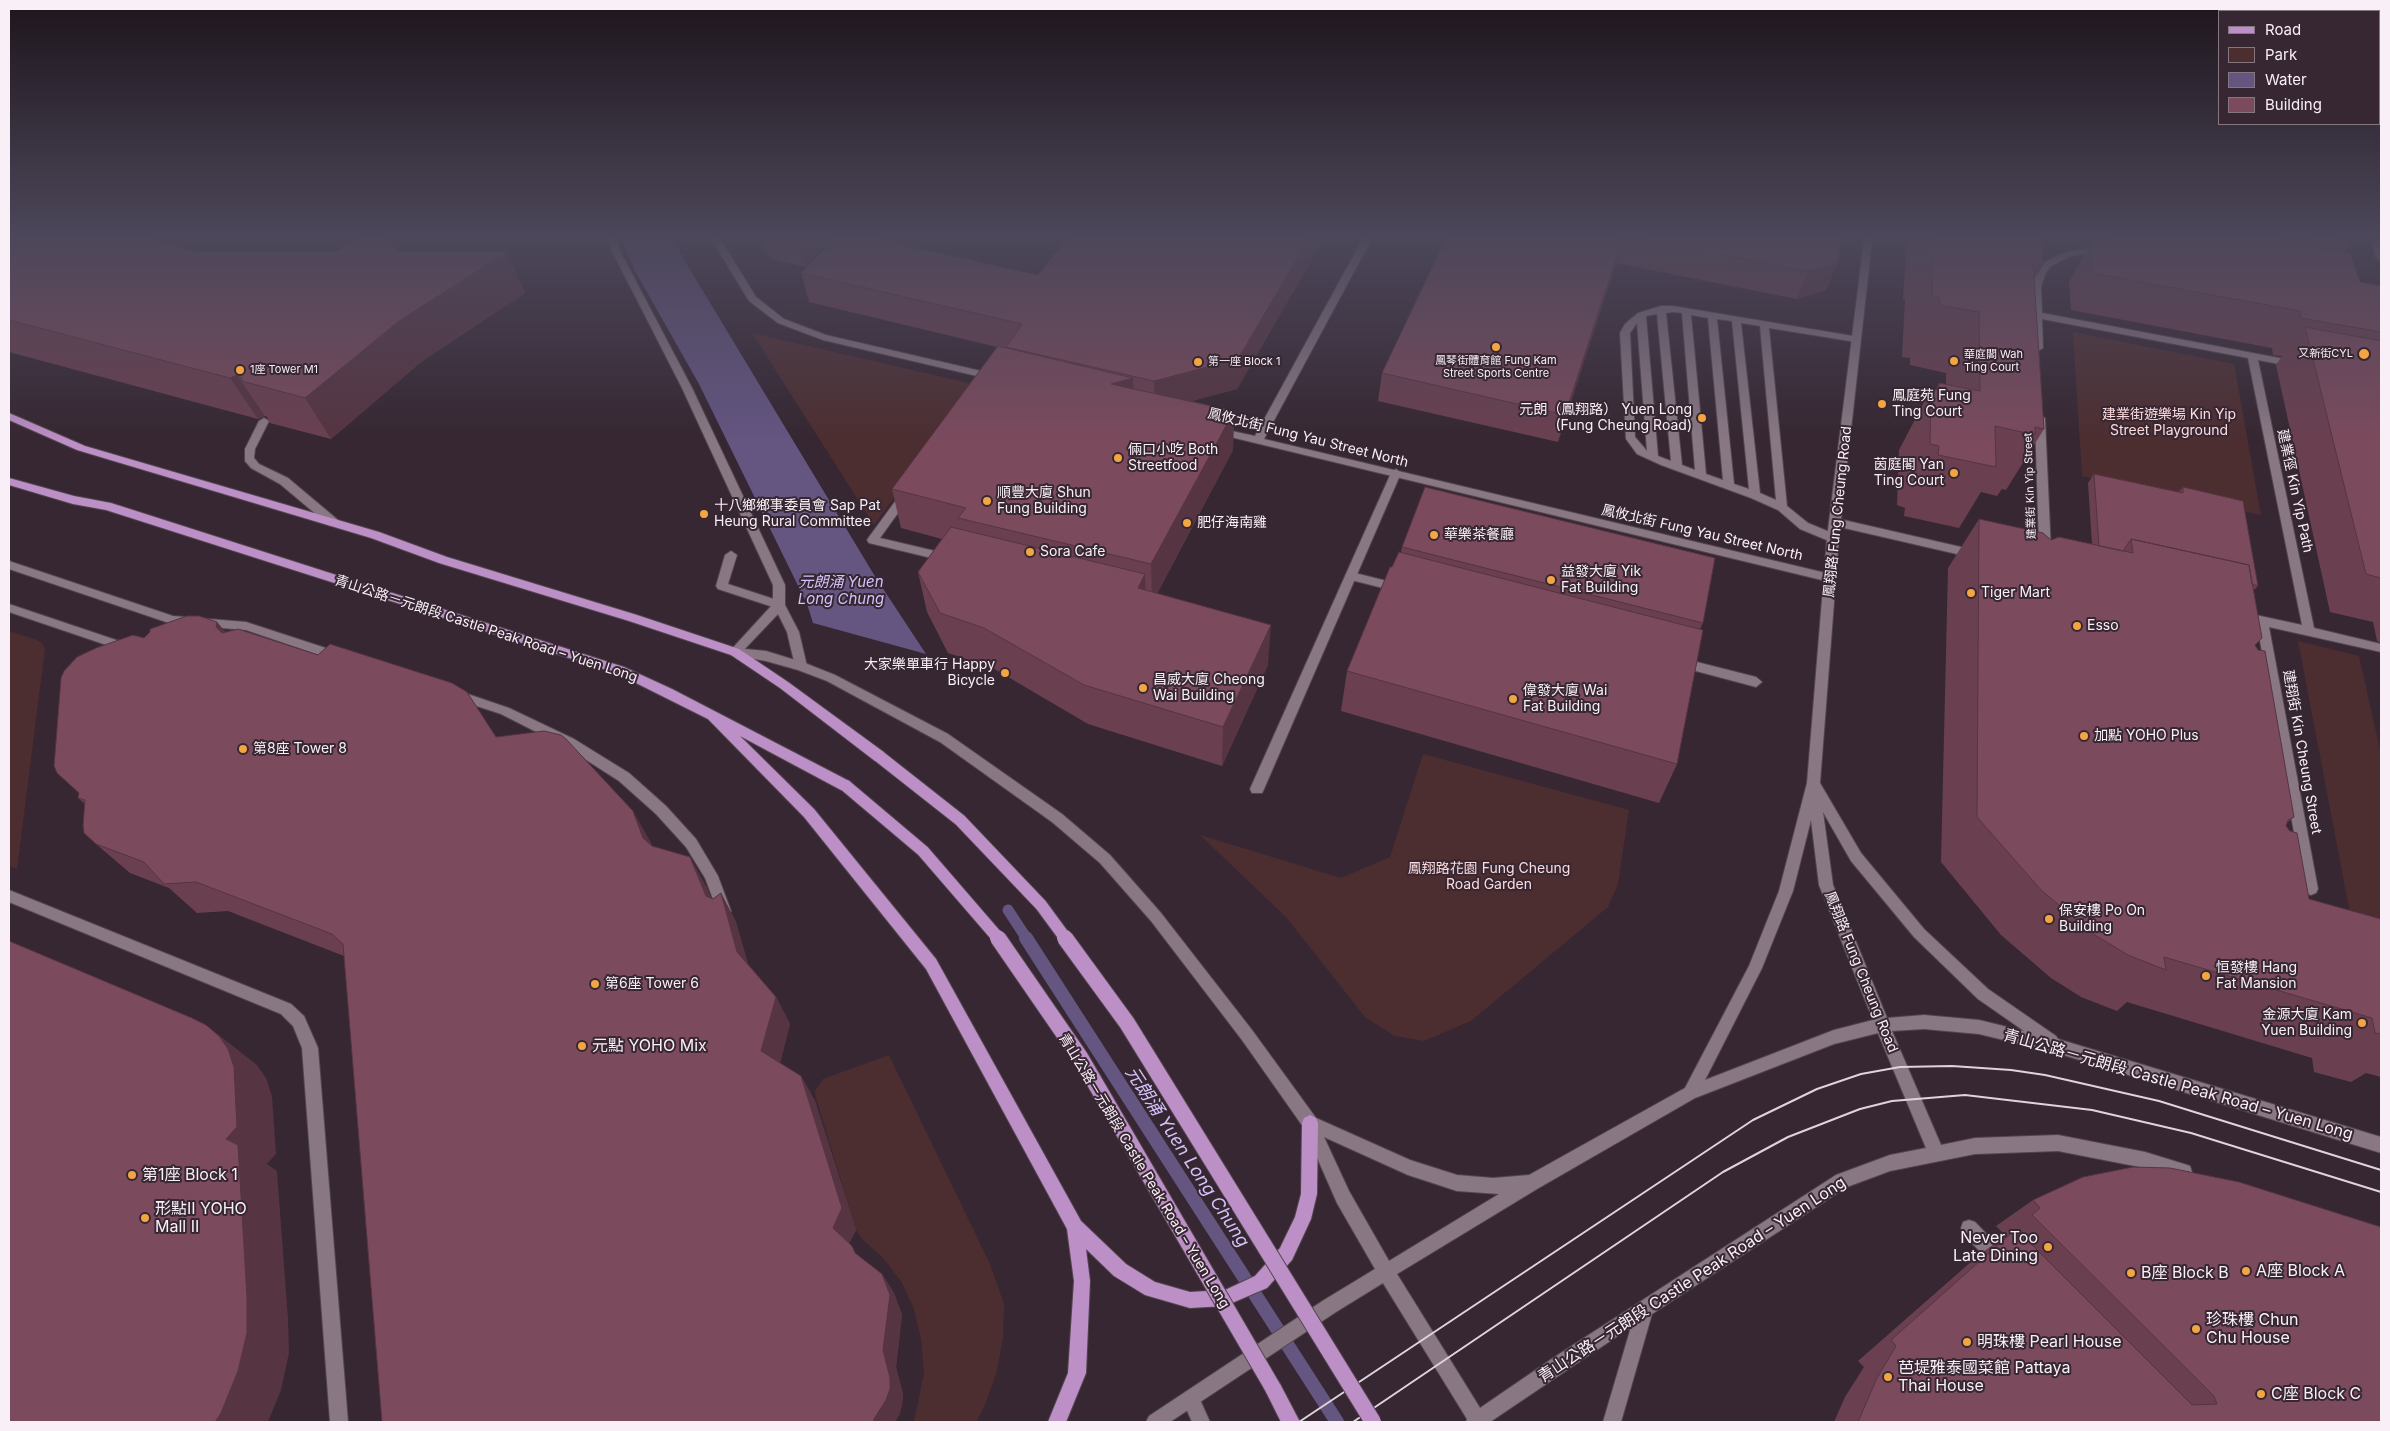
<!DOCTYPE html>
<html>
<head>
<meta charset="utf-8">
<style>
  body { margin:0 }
  #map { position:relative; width:2390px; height:1431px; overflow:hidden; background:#362732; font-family:Inter,sans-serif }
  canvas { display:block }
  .frame { position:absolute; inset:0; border:10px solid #f9eff6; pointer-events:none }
  .legend { position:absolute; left:2218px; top:10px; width:162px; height:115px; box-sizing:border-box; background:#362732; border:1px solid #847780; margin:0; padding:6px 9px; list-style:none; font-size:15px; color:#f9eff6 }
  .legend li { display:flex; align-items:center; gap:10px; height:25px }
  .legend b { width:25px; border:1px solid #847780 }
</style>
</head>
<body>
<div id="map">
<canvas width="2390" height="1431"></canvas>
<div class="frame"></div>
<ul class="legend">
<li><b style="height:6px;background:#bc8fc6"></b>Road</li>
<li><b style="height:14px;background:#4c2e31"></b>Park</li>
<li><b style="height:14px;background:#645581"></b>Water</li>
<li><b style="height:14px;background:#7b4a5d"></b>Building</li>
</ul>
</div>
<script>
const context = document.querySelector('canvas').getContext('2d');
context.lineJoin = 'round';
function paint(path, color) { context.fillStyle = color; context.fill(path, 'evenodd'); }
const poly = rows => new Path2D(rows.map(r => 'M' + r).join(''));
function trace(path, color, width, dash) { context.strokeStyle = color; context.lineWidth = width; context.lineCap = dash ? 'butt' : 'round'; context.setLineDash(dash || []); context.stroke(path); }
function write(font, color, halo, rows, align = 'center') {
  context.font = font + ' Inter,"Noto Sans TC",sans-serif'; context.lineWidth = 4; context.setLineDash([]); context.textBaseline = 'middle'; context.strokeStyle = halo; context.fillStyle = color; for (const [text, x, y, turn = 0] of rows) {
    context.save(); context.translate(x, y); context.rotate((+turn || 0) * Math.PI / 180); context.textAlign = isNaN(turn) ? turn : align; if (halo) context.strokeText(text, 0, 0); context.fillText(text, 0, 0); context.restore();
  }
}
paint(poly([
  [2073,332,2234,364,2261,515,2082,476],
  [752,333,977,385,874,525],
  [9,631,35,639,42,643,45,649,17,869,9,866],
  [2298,641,2359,656,2381,754,2381,965,2352,924],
  [1423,754,1629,810,1618,884,1608,907,1471,1021,1424,1041,1395,1036,1365,1017,1286,917,1200,835,1341,878,1390,857],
  [889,1055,990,1264,1004,1304,1003,1337,997,1371,985,1405,976,1422,914,1422,924,1373,921,1339,914,1309,901,1281,883,1258,863,1240,856,1230,816,1098,815,1091,823,1079]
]), '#4c2e31');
paint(poly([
  [622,240,674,240,683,258,876,578,926,654,813,623,807,604,699,384,635,271]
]), '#645581');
trace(poly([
  [1008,910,1027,939]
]), '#645581', 11);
trace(poly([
  [1026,938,1337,1422]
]), '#645581', 14);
const lane = poly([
  [1673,306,1859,337,1859,341,1856,342,1769,328,1787,506,1808,523,1837,535,1839,538,1837,541,1829,541,1800,529,1778,510,1751,498,1661,465,1637,454,1626,439,1620,333,1625,324,1638,313,1661,306,1673,306],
  [1673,312,1682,313,1695,470,1682,465,1666,313,1673,312],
  [1657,314,1671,461,1658,456,1646,316,1657,314],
  [1691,315,1708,318,1723,480,1706,474,1691,315],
  [1717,319,1732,321,1749,489,1734,484,1717,319],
  [1637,323,1647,451,1635,437,1630,333,1637,323],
  [1741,323,1760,326,1776,500,1760,493,1741,323],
  [264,418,269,421,255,449,254,458,259,464,288,478,338,520,340,523,338,526,330,526,280,484,251,468,245,461,245,449,259,421,264,418],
  [1396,469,1401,473,1264,789,1262,793,1252,793,1250,789,1391,473,1396,469],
  [731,551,737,555,728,584,783,602,785,605,783,608,779,609,718,589,716,586,725,555,731,551],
  [9,561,173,616,246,622,341,653,343,656,337,661,246,630,172,624,9,569,9,561],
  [456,690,509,708,574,739,629,773,666,806,696,839,718,876,731,911,729,915,724,917,719,915,705,878,686,847,656,814,619,781,566,747,501,714,452,698,450,695,456,690],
  [1191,1390,1197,1393,1210,1422,1192,1422,1182,1399,1185,1393,1191,1390]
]);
const street = poly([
  [609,240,618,240,619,249,692,388,785,585,785,605,799,632,807,666,805,669,797,669,795,666,787,632,778,614,739,655,735,656,729,652,773,604,773,585,682,388,611,249,609,240],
  [712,240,721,240,756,297,784,319,826,335,994,374,999,377,994,380,823,340,778,323,749,301,712,240],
  [1362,240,1371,240,1264,439,1830,574,1834,575,1836,578,1834,581,1830,582,1214,433,1213,431,1218,428,1255,436,1362,240],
  [2371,240,2380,240,2381,261,2376,258,2371,240],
  [2103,246,2107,249,2106,251,2071,256,2051,266,2046,272,2041,287,2042,313,2295,361,2300,364,2295,367,2258,360,2314,628,2381,644,2381,652,2269,627,2318,889,2316,893,2311,895,2306,893,2304,889,2257,624,2238,619,2236,616,2242,612,2302,625,2248,358,2042,319,2043,348,2038,351,2035,350,2031,287,2037,271,2045,262,2066,252,2103,246],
  [2040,415,2045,418,2051,551,2045,555,2039,551,2035,418,2040,415],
  [906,491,911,495,880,538,952,555,954,558,952,561,948,562,869,543,867,540,869,537,902,492,906,491],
  [1835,518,1974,550,1980,554,1974,558,1831,525,1829,522,1831,519,1835,518],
  [1351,572,1403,585,1405,588,1399,592,1347,579,1345,576,1351,572],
  [1681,658,1756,677,1762,682,1756,687,1677,666,1675,663,1677,660,1681,658],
  [9,890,291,1004,304,1016,318,1048,348,1422,330,1422,302,1048,293,1026,281,1014,9,902,9,890],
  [1969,1220,1975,1222,2007,1255,2009,1261,2007,1267,2001,1269,1995,1267,1963,1234,1961,1228,1963,1222,1969,1220]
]);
const secondary = poly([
  [1864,240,1872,240,1839,538,1820,783,1861,853,1924,929,1988,989,2056,1036,2058,1039,2381,1137,2381,1153,2057,1053,1979,1034,1924,1029,1892,1031,1941,1145,1975,1138,2058,1135,2145,1152,2184,1164,2190,1166,2192,1172,2190,1178,2184,1180,2145,1168,2058,1151,1975,1154,1890,1171,1847,1187,1652,1314,1621,1422,1603,1422,1631,1327,1490,1422,1466,1422,1467,1419,1383,1283,1336,1312,1170,1422,1146,1422,1149,1416,1324,1300,1375,1269,1337,1203,1304,1128,1242,1040,1151,921,1100,863,1052,822,940,742,827,681,798,670,766,661,731,655,729,652,731,649,735,648,766,651,805,663,835,675,948,734,1062,814,1110,855,1161,913,1252,1030,1316,1118,1410,1160,1457,1175,1493,1178,1529,1175,1685,1088,1749,966,1779,891,1807,783,1827,538,1864,240],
  [1823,812,1851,861,1914,937,1978,999,2024,1031,1979,1020,1924,1015,1887,1018,1833,885,1823,812],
  [1811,820,1819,885,1873,1020,1834,1030,1705,1080,1762,968,1793,891,1811,820],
  [1878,1033,1926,1148,1890,1155,1836,1175,1553,1358,1480,1408,1397,1274,1537,1189,1695,1098,1834,1044,1878,1033],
  [1324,1137,1408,1175,1457,1191,1499,1194,1389,1261,1349,1191,1324,1137],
  [9,604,131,645,133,648,127,652,9,612,9,604]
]);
const primary = poly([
  [9,413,85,446,379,532,447,557,637,615,739,649,788,682,885,753,886,757,885,761,880,762,875,761,780,688,731,655,629,621,439,563,371,538,77,450,9,420,9,413],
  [9,478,74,496,111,503,624,667,672,689,851,782,853,786,851,790,841,790,740,736,814,809,936,959,1081,1221,1126,1264,1155,1282,1190,1292,1225,1290,1255,1276,1280,1248,1295,1217,1301,1194,1302,1123,1304,1118,1310,1115,1316,1118,1318,1123,1317,1194,1311,1219,1292,1260,1267,1288,1225,1306,1190,1308,1145,1295,1114,1276,1086,1249,1090,1281,1086,1373,1066,1422,1048,1422,1068,1373,1074,1281,1067,1229,926,969,804,817,708,719,616,673,106,510,73,504,9,485,9,478],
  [1273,1379,1279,1382,1300,1422,1281,1422,1264,1388,1267,1382,1273,1379]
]);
trace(lane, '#52464e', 2);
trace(street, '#52464e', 2);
trace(secondary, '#52464e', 2);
trace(primary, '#52464e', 2);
paint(lane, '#897784');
paint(street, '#897784');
paint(secondary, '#897784');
paint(primary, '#bc8fc6');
trace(poly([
  [1299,1422,1753,1120,1817,1089,1861,1074,1900,1067,1952,1066,2011,1070,2045,1075,2159,1101,2381,1170],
  [1353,1422,1723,1172,1788,1137,1860,1109,1892,1101,1965,1095,2092,1110,2191,1133,2381,1192]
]), '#dfd4db', 2);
const primaryBridgeFar1 = poly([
  [880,757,960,820,1041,905,1066,939],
  [846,786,923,851,999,939]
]);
const primaryBridge = poly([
  [998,938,1080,1057,1273,1388],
  [1065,938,1127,1023,1373,1422]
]);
trace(primaryBridgeFar1, '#52464e', 14, []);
trace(primaryBridge, '#52464e', 18, []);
trace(primaryBridgeFar1, '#bc8fc6', 12);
trace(primaryBridge, '#bc8fc6', 16);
paint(poly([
  [9,240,200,252,507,252,525,293,421,362,331,439,270,423,267,417,265,416,258,419,9,352],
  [759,240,831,240,805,267,772,259],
  [1066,240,1323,240,1237,389,1191,401,1234,411,1233,450,1157,594,1268,665,1222,766,1088,724,991,667,948,653,927,612,918,572,942,539,901,528,892,489,997,347,809,302,801,273,1038,275],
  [1445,240,1841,240,1826,290,1797,299,1616,263,1558,442,1378,401,1382,373],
  [1907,240,2042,240,2043,265,2034,280,2044,429,2006,490,2002,489,1997,496,1981,492,1959,528,1904,516,1905,508,1897,505,1899,450,1931,389,1936,390,1939,383,1946,384,1946,373,1910,365,1910,358,1902,357,1905,299,1903,299],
  [2108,240,2353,240,2345,252,2360,282,2381,286,2381,643,2377,641,2373,622,2330,612,2276,365,2282,356,2273,355,2272,348,2071,310,2069,281,2091,244],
  [2094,474,2179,492,2183,487,2258,586,2253,591,2255,646,2294,817,2287,823,2286,826,2309,899,2381,919,2381,1077,2366,1073,2351,1082,2314,1072,2312,1058,2127,1002,2117,1011,2081,997,2051,978,2001,935,1941,862,1948,568,1979,519,2051,540,2092,544,2088,483],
  [1402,547,1703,623,1700,629,1677,764,1659,803,1341,711,1347,671,1401,552],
  [217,622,225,632,497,737,650,841,652,846,706,886,711,898,713,899,721,893,736,922,748,964,776,997,790,1024,780,1063,801,1076,815,1101,856,1230,849,1243,858,1256,882,1274,894,1293,902,1315,896,1367,903,1394,902,1405,899,1416,344,956,228,911,197,913,169,888,130,873,96,844,85,804,78,798,144,638],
  [2033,1200,2381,1422,1834,1422,1845,1397,1864,1367,1858,1361,1980,1254,1997,1242,1995,1240,2003,1233,1996,1226]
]), '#6a4050');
paint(poly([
  [799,240,831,240,805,267,798,241],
  [1308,240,1323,240,1237,389,1155,411,1154,381],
  [1622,240,1616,263,1558,442,1565,415],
  [507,252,525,293,421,362,331,439,305,398,399,321],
  [1838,263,1826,290,1797,299,1808,271],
  [237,375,265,416,258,419,230,378],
  [1133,378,1135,417,1111,384],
  [1234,411,1233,450,1152,603,1151,564],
  [1145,574,1147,614,1138,588],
  [217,622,244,654,216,627],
  [1271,625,1268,665,1222,766,1223,727],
  [633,811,650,841,660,867,643,838],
  [690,857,706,886,721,925,706,896],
  [721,893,736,922,752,979,737,952],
  [776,997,790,1024,776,1077,761,1051],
  [206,1025,257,1065,266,1078,272,1096,276,1154,267,1164,277,1171,288,1319,289,1353,281,1390,268,1422,215,1422,226,1139],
  [801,1076,815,1101,856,1230,846,1249,833,1228],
  [882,1274,894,1293,902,1315,896,1367,903,1394,902,1405,899,1416,895,1422,874,1422,883,1350]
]), '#563441');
const building = poly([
  [9,240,153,240,200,252,335,252,355,240,385,240,401,252,507,252,399,321,305,398,242,381,242,378,237,375,230,378,9,320,9,240],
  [834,240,881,240,1038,275,1066,240,1308,240,1238,359,1154,381,1006,347,1022,324,801,273,834,240],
  [1445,240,1622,240,1565,415,1382,373,1445,240],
  [1647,240,1841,240,1838,263,1808,271,1647,240],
  [1934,240,2042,240,2043,265,2033,263,2044,429,2035,427,2035,435,1995,426,1996,467,1938,455,1939,446,1930,444,1931,389,1939,390,1939,383,1980,391,1979,312,1940,305,1940,298,1932,296,1934,240],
  [2108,240,2279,240,2350,253,2360,282,2381,286,2381,332,2301,318,2300,311,2093,273,2091,244,2108,240],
  [2309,240,2342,240,2344,246,2309,240],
  [2305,327,2381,341,2381,578,2366,574,2305,327],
  [998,346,1133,378,1111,384,1234,411,1151,564,958,518,966,508,892,489,998,346],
  [2094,474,2183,493,2183,487,2243,501,2258,586,2252,584,2249,565,2131,539,2123,551,2099,546,2094,474],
  [1425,487,1715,558,1703,623,1402,547,1425,487],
  [1979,519,2043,533,2051,540,2059,537,2133,553,2131,539,2249,565,2262,638,2255,645,2258,650,2265,651,2294,817,2288,820,2286,826,2290,831,2297,833,2309,899,2381,919,2381,1034,2375,1033,2372,1018,2164,957,2166,970,2128,955,2095,935,2042,891,1977,817,1979,519],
  [951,527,1145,574,1138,588,1271,625,1223,727,1084,685,984,628,940,613,918,572,951,527],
  [1399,552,1703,630,1677,764,1347,671,1390,567,1392,567,1399,552],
  [187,616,199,616,217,622,216,627,222,633,238,629,318,655,330,644,452,683,467,692,496,737,544,731,561,735,566,739,633,811,643,838,652,846,690,857,706,896,713,899,721,893,737,952,776,997,761,1051,801,1076,842,1208,833,1228,852,1246,855,1253,882,1274,890,1295,883,1350,890,1378,890,1389,886,1400,874,1419,874,1422,382,1422,343,944,332,934,196,882,164,884,144,862,96,844,84,833,83,825,85,800,78,798,79,793,57,773,54,766,61,678,64,671,77,657,96,648,133,635,144,638,150,632,150,629,187,616],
  [9,941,192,1018,206,1025,219,1036,228,1049,234,1067,237,1127,226,1139,238,1145,247,1297,247,1333,238,1371,221,1413,215,1422,9,1422,9,941],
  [2133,1167,2170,1168,2239,1182,2381,1227,2381,1422,1858,1422,1877,1378,1896,1346,1891,1340,2016,1229,2192,1405,2217,1404,2214,1396,2032,1215,2040,1208,2033,1200,2083,1177,2133,1167]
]);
paint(building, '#7b4a5d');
trace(building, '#563441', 1);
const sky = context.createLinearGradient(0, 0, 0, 441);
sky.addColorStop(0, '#1e151c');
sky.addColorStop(0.54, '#4c475a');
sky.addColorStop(1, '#4c475a00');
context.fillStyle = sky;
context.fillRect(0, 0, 2390, 441);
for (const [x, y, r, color] of [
  [1496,347,5,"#f3a542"],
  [2364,354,6,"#f3a542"],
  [1954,361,5,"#f3a542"],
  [1198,362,5,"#f3a542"],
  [240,370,5,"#f3a542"],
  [1882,404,5,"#f3a542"],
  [1702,418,5,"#f3a542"],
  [1118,458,5,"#f3a542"],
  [1954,473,5,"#f3a542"],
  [987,501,5,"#f3a542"],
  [704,514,5,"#f3a542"],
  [1187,523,5,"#f3a542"],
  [1434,535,5,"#f3a542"],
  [1030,552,5,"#f3a542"],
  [1551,580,5,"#f3a542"],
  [1971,593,5,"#f3a542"],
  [2077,626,5,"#f3a542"],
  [1005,673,5,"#f3a542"],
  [1143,688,5,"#f3a542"],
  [1513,699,5,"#f3a542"],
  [2084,736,5,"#f3a542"],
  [243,749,5,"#f3a542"],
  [2049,919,5,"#f3a542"],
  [2206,976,5,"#f3a542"],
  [595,984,5,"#f3a542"],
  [2362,1023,5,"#f3a542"],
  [582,1046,5,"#f3a542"],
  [132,1175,5,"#f3a542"],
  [145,1218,5,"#f3a542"],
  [2048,1247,5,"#f3a542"],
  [2246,1271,5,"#f3a542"],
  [2131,1273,5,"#f3a542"],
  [2196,1329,5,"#f3a542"],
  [1967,1342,5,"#f3a542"],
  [1888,1377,5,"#f3a542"],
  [2261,1394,5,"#f3a542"]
]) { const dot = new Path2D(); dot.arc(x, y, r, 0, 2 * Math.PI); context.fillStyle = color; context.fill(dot); trace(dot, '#362732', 2); }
write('11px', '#f9eff6', '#362732', [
  ["又新街CYL",2353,354,"right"],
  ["華庭閣 Wah",1964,355],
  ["Ting Court",1964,368],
  ["鳳琴街體育館 Fung Kam",1496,361,"center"],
  ["Street Sports Centre",1496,374,"center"],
  ["第一座 Block 1",1208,362],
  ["1座 Tower M1",250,370]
], 'left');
write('11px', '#f9eff6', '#362732', [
  ["建業街 Kin Yip Street",2030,486,-92]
]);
write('14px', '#f9eff6', '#362732', [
  ["鳳庭苑 Fung",1892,396],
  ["Ting Court",1892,412],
  ["元朗（鳳翔路） Yuen Long",1692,410,"right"],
  ["(Fung Cheung Road)",1692,426,"right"],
  ["倆口小吃 Both",1128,450],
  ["Streetfood",1128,466],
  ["茵庭閣 Yan",1944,465,"right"],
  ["Ting Court",1944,481,"right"],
  ["順豐大廈 Shun",997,493],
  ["Fung Building",997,509],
  ["十八鄉鄉事委員會 Sap Pat",714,506],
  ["Heung Rural Committee",714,522],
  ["肥仔海南雞",1197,523],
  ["華樂茶餐廳",1444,535],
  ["Sora Cafe",1040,552],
  ["益發大廈 Yik",1561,572],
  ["Fat Building",1561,588],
  ["Tiger Mart",1981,593],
  ["Esso",2087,626],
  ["大家樂單車行 Happy",995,665,"right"],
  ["Bicycle",995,681,"right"],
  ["昌威大廈 Cheong",1153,680],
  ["Wai Building",1153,696],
  ["偉發大廈 Wai",1523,691],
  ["Fat Building",1523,707],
  ["加點 YOHO Plus",2094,736],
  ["第8座 Tower 8",253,749],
  ["保安樓 Po On",2059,911],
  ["Building",2059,927],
  ["恒發樓 Hang",2216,968],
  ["Fat Mansion",2216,984],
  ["第6座 Tower 6",605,984],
  ["金源大廈 Kam",2352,1015,"right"],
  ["Yuen Building",2352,1031,"right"]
], 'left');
write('14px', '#fedadc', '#362732', [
  ["建業街遊樂場 Kin Yip",2169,415],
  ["Street Playground",2169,431],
  ["鳳翔路花園 Fung Cheung",1489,869],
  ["Road Garden",1489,885]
]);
write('14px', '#f9eff6', '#362732', [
  ["鳳攸北街 Fung Yau Street North",1308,438,14],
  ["建業徑 Kin Yip Path",2295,491,78],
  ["鳳翔路 Fung Cheung Road",1838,512,-84],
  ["鳳攸北街 Fung Yau Street North",1702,533,13],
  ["青山公路－元朗段 Castle Peak Road – Yuen Long",486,629,18],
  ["建翔街 Kin Cheung Street",2302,752,80],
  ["鳳翔路 Fung Cheung Road",1861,972,68],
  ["青山公路－元朗段 Castle Peak Road – Yuen Long",1144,1171,59]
]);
write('italic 15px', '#d4c1fa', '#362732', [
  ["元朗涌 Yuen",841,582],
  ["Long Chung",841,599]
]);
write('16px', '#f9eff6', '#362732', [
  ["元點 YOHO Mix",592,1046],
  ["第1座 Block 1",142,1175],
  ["形點II YOHO",155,1209],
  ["Mall II",155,1227],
  ["Never Too",2038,1238,"right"],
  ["Late Dining",2038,1256,"right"],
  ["A座 Block A",2256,1271],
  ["B座 Block B",2141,1273],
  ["珍珠樓 Chun",2206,1320],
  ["Chu House",2206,1338],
  ["明珠樓 Pearl House",1977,1342],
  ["芭堤雅泰國菜館 Pattaya",1898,1368],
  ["Thai House",1898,1386],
  ["C座 Block C",2271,1394]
], 'left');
write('16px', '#f9eff6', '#362732', [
  ["青山公路－元朗段 Castle Peak Road – Yuen Long",2178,1085,16],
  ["青山公路－元朗段 Castle Peak Road – Yuen Long",1692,1280,-33]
]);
write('italic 18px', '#d4c1fa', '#362732', [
  ["元朗涌 Yuen Long Chung",1187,1157,57]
]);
</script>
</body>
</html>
